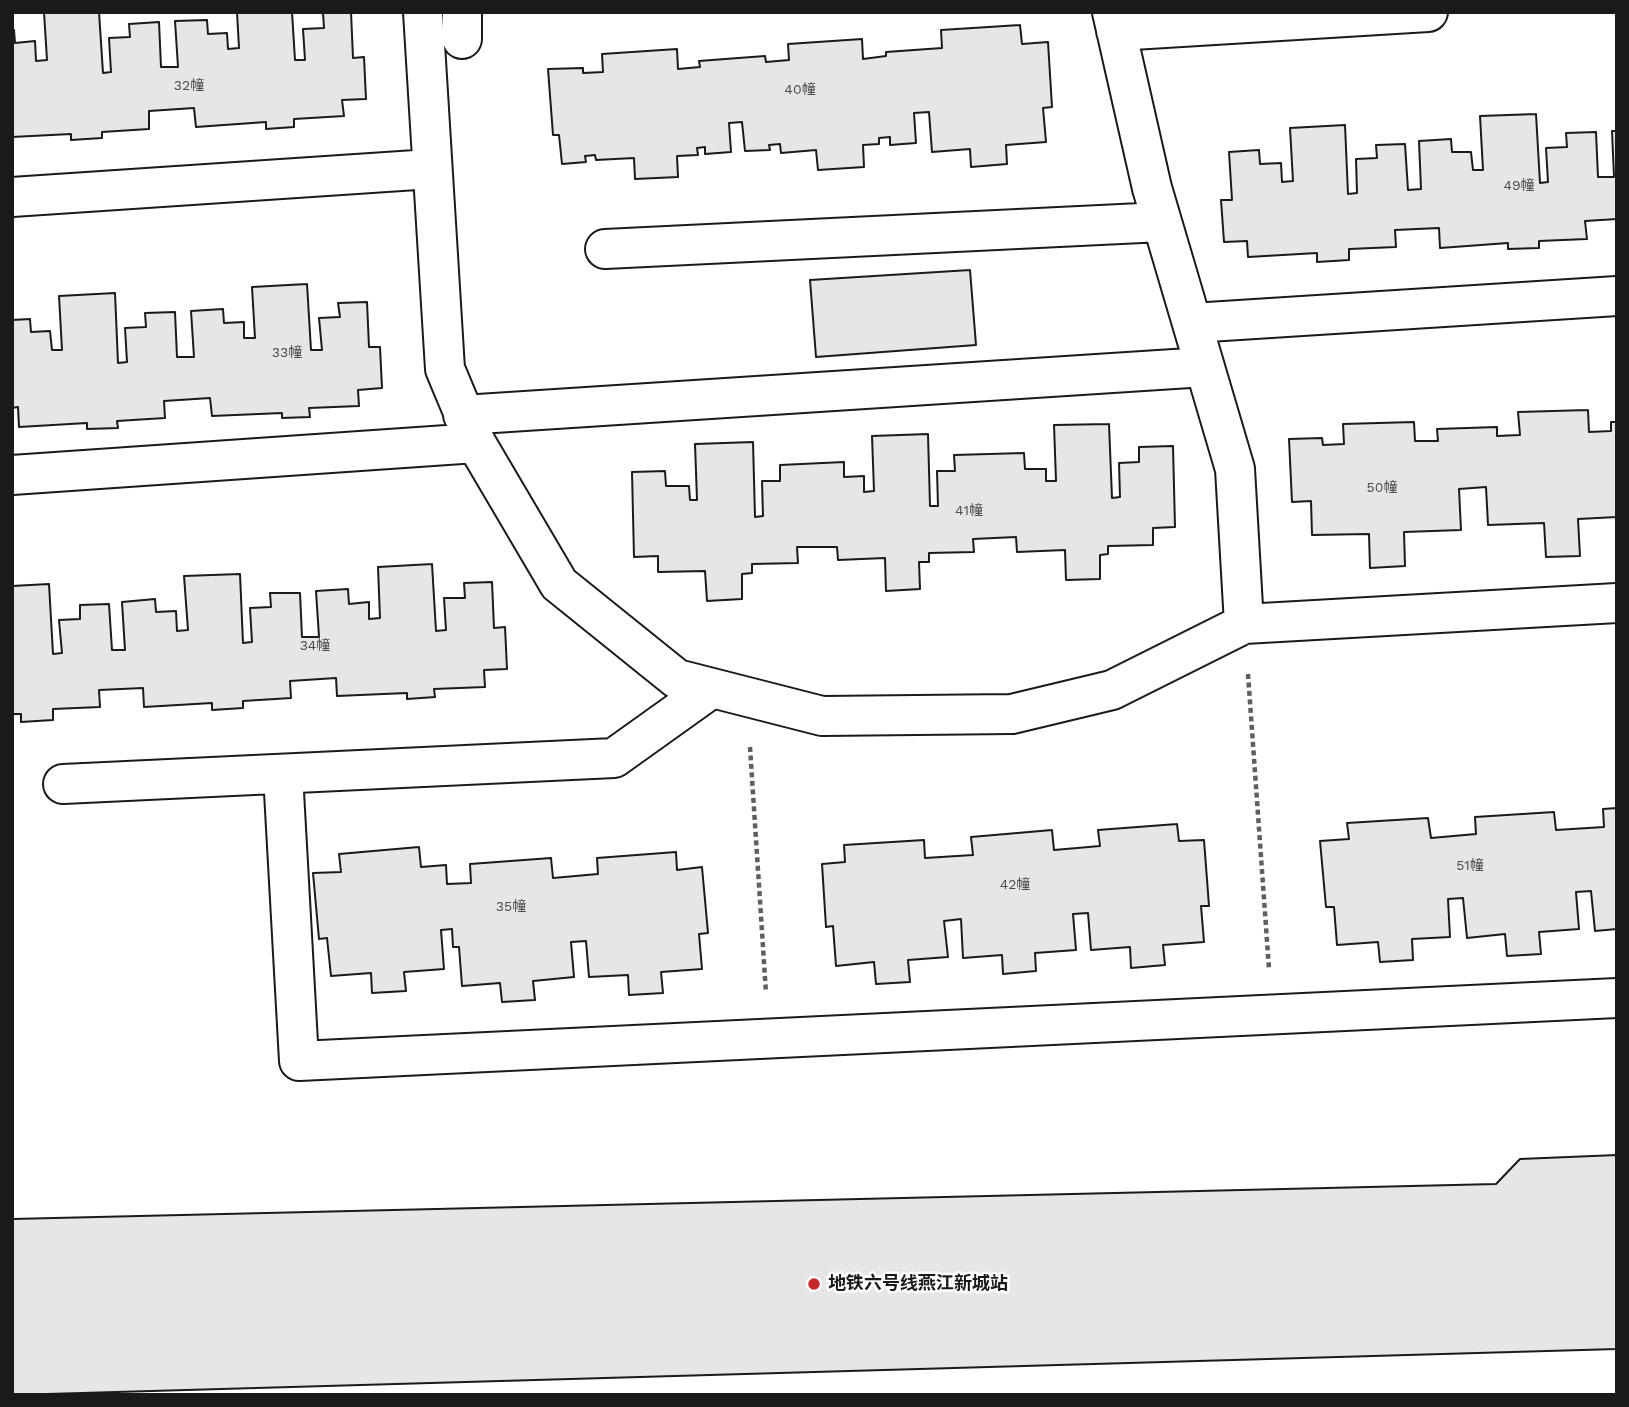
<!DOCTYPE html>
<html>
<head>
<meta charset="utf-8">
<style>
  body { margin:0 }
  #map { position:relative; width:1629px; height:1407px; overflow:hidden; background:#fff; font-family:"Work Sans",sans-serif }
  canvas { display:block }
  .frame { position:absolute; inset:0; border:14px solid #1a1a1a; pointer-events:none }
</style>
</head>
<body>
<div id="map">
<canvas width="1629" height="1407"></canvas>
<div class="frame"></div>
</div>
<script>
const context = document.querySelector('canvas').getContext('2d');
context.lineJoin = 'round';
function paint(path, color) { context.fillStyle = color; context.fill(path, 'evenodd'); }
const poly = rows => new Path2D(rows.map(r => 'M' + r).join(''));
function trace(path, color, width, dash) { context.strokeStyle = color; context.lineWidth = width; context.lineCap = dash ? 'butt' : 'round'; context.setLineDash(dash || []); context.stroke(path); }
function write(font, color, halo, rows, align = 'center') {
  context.font = font + ' "Work Sans","Noto Sans SC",sans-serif'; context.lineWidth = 5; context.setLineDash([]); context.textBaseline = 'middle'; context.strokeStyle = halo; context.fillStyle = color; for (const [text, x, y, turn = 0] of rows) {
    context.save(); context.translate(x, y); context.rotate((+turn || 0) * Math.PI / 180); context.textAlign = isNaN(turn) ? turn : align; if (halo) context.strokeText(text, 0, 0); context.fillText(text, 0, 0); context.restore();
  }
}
const building = poly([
  [44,12,99,12,103,73,111,72,109,38,130,37,129,24,159,22,161,67,178,67,175,21,207,20,208,34,227,33,228,49,239,48,237,12,292,12,295,60,305,60,303,29,324,28,323,13,351,12,353,58,364,57,366,99,342,100,344,116,294,119,294,127,266,129,266,122,196,127,194,108,149,111,149,129,102,132,102,138,71,140,71,134,12,137,12,30,14,30,15,43,35,41,36,61,47,60,44,12],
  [1020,25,1022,44,1048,42,1052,107,1043,108,1046,142,1006,145,1007,164,971,167,970,149,932,152,929,112,914,113,916,143,890,145,890,137,879,138,879,144,863,145,864,167,818,170,816,150,781,153,780,144,769,145,770,150,745,151,742,122,729,123,731,152,705,154,705,147,697,148,698,155,677,156,678,177,635,179,634,158,596,160,595,155,585,156,586,162,562,164,559,135,553,135,548,69,583,68,583,73,603,72,602,54,677,49,678,69,700,67,699,61,765,56,766,62,789,60,788,44,862,39,863,59,886,56,886,52,942,48,941,30,1020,25],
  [1536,114,1540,183,1548,182,1546,148,1567,147,1566,133,1596,132,1598,177,1614,177,1612,131,1617,131,1617,219,1585,221,1587,239,1539,241,1539,248,1508,249,1508,243,1440,248,1439,228,1395,230,1396,247,1349,249,1349,260,1317,262,1317,253,1248,257,1247,241,1224,242,1221,200,1232,200,1229,152,1259,150,1260,164,1281,163,1282,182,1293,181,1290,128,1345,125,1348,194,1357,193,1356,159,1377,158,1376,145,1405,144,1408,190,1421,189,1419,141,1451,139,1452,152,1471,152,1473,170,1483,170,1480,116,1536,114],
  [970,270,976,345,816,357,810,280,970,270],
  [307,284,311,350,322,350,319,318,340,317,338,303,367,302,369,347,380,347,382,388,358,390,359,406,309,408,310,417,282,418,282,413,212,416,210,398,164,401,165,418,117,421,118,428,87,429,87,423,19,427,18,407,12,408,12,320,30,319,31,332,50,331,52,350,62,350,59,296,115,293,118,363,127,362,125,328,146,327,145,313,175,312,177,357,194,357,191,311,223,309,224,323,244,322,244,338,255,338,252,287,307,284],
  [1588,410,1589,432,1611,431,1611,422,1617,422,1617,517,1578,519,1580,556,1546,557,1544,523,1488,525,1486,487,1459,489,1461,530,1404,532,1405,566,1370,568,1369,534,1312,535,1311,501,1292,502,1289,439,1322,438,1323,445,1344,444,1343,424,1414,422,1415,441,1438,441,1437,429,1497,427,1497,436,1520,435,1518,412,1588,410],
  [1109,424,1112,498,1120,497,1119,463,1139,462,1139,447,1173,446,1175,527,1153,528,1153,545,1108,546,1108,554,1100,555,1100,579,1066,580,1065,550,1017,552,1016,537,973,539,974,552,929,553,929,562,919,562,920,589,886,591,885,558,838,560,837,547,797,547,798,563,752,564,752,573,742,574,742,599,707,601,705,571,658,572,658,556,634,557,632,472,665,471,666,486,689,486,690,500,697,500,695,444,753,442,755,517,763,516,762,481,780,481,780,465,844,462,844,477,864,476,864,492,874,491,872,436,928,434,930,506,938,506,937,471,955,471,954,455,1024,453,1025,469,1046,469,1046,481,1056,481,1054,425,1109,424],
  [432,564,436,631,446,630,444,598,465,598,464,583,492,582,494,628,505,627,507,669,484,670,485,687,434,689,435,697,407,699,407,693,337,696,336,678,290,681,291,698,243,701,243,708,212,710,212,703,144,707,143,688,99,690,100,707,53,709,53,720,21,722,21,714,12,714,12,586,49,584,53,654,62,653,59,620,80,619,80,605,109,604,112,650,125,650,122,602,155,599,156,612,176,611,177,631,188,630,184,576,240,574,243,643,252,642,250,608,271,607,270,593,300,593,302,637,319,637,316,591,348,589,349,604,369,602,369,619,380,618,378,567,432,564],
  [1617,808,1617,929,1595,931,1591,891,1576,892,1579,929,1539,932,1541,954,1507,956,1505,934,1467,938,1463,898,1448,899,1450,937,1412,939,1413,960,1380,962,1378,942,1337,945,1334,907,1326,907,1320,841,1349,839,1347,823,1428,818,1431,838,1476,834,1475,817,1554,812,1556,830,1604,827,1603,809,1617,808],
  [1177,824,1179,841,1204,840,1209,906,1201,906,1204,942,1163,945,1165,965,1131,968,1130,947,1091,950,1088,913,1073,914,1076,950,1035,953,1036,971,1003,974,1002,955,963,958,961,919,944,921,948,957,908,960,910,982,876,984,874,962,836,966,833,926,826,927,822,864,845,862,844,845,924,840,925,858,973,855,971,837,1052,830,1054,850,1100,846,1098,830,1177,824],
  [419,847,421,867,446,865,447,884,471,883,470,864,551,858,553,878,598,874,597,858,676,852,677,870,702,867,708,933,699,934,702,969,661,972,663,993,629,995,628,975,589,977,586,941,571,942,574,977,533,981,535,1000,502,1002,500,983,462,986,459,947,453,947,452,929,441,930,444,969,404,972,406,991,372,993,371,973,331,976,327,938,319,939,313,873,341,872,339,854,419,847],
  [1617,1155,1617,1349,12,1395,12,1219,1496,1184,1520,1159,1617,1155]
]);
paint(building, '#e6e6e6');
trace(building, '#1a1a1a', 2);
const minor = poly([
  [423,12,445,369,476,443,559,584,677,679,822,716,1012,714,1112,690,1244,624],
  [462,12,462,39],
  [1112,12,1152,188,1235,469,1244,624,1617,603],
  [1116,31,1428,12],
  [12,197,431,169],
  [605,249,1162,222],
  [1192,323,1617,296],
  [463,415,1205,367],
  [12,475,476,443],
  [283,774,299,1061,1617,998],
  [63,784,614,758,712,688]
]);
trace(minor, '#1a1a1a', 42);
trace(poly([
  [1248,674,1269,969],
  [750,747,766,993]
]), '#5f5f5f', 4.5, [5, 3.5]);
trace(minor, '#fff', 38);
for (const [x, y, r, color] of [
  [814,1284,7,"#c62828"]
]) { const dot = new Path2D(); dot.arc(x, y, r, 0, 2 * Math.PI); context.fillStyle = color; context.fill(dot); trace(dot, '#fff', 2.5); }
write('14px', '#4d4d4d', null, [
  ["32幢",189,86],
  ["40幢",800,90],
  ["49幢",1519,186],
  ["33幢",287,353],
  ["50幢",1382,488],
  ["41幢",969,511],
  ["34幢",315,646],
  ["51幢",1470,866],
  ["42幢",1015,885],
  ["35幢",511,907]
]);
write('bold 18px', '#1a1a1a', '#fff', [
  ["地铁六号线燕江新城站",828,1284]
], 'left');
</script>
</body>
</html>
